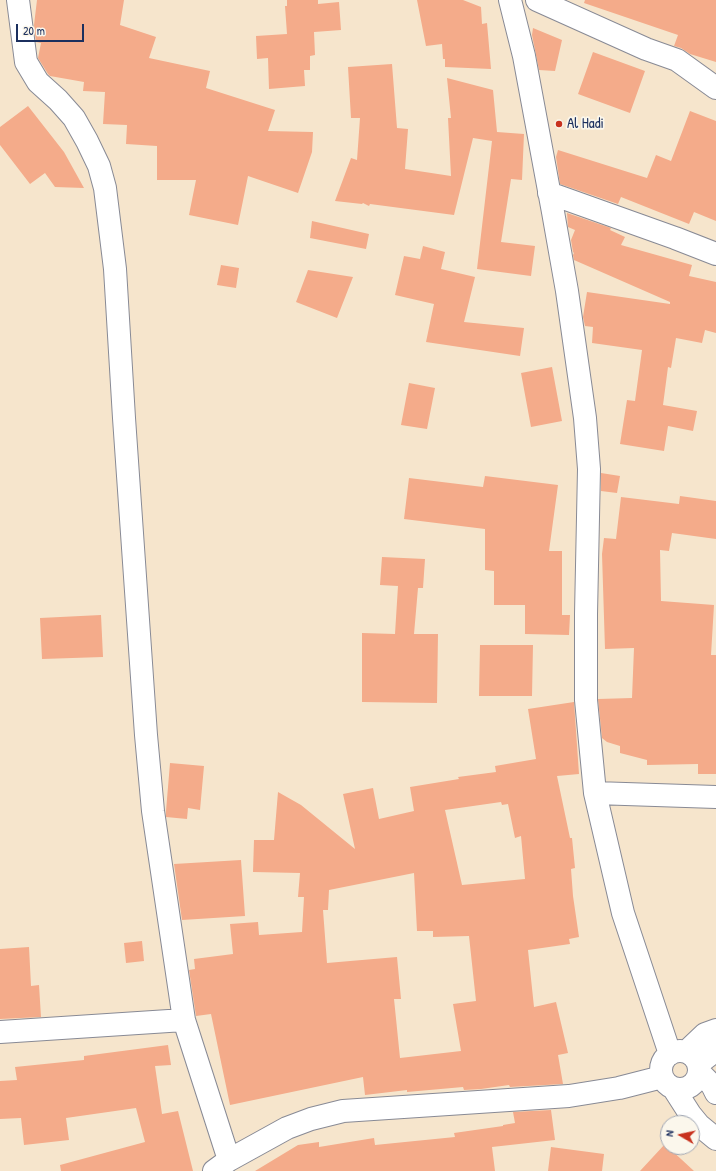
<!DOCTYPE html>
<html>
<head>
<meta charset="utf-8">
<style>
  body { margin:0 }
  #map { position:relative; width:716px; height:1171px; overflow:hidden; background:#f6e5cc; font-family:"Patrick Hand",sans-serif }
  canvas { display:block }
  .north { position:absolute; left:660px; top:1115px; width:40px; height:40px; box-sizing:border-box; background:#fbf7ec; border:1px solid #a1a7b3; border-radius:50%; rotate:279deg; font-size:11px; font-weight:700; line-height:16px; text-align:center; color:#1b2f5e }
  .north::after { content:''; display:block; margin:auto; width:14px; height:18px; background:#c8321e; clip-path:polygon(50% 0,100% 100%,50% 72%,0 100%) }
  .scale { position:absolute; left:16px; top:24px; width:68px; height:18px; box-sizing:border-box; border:2px solid #1b2f5e; border-top:0; padding-left:5px; font-size:12px; line-height:14px; white-space:nowrap; color:#1b2f5e; -webkit-text-stroke:3px #fbf7ec; paint-order:stroke }
</style>
</head>
<body>
<div id="map">
<canvas width="716" height="1171"></canvas>
<div class="north">N</div>
<div class="scale">20 m</div>
</div>
<script>
const context = document.querySelector('canvas').getContext('2d');
context.lineJoin = 'round';
function paint(path, color) { context.fillStyle = color; context.fill(path, 'evenodd'); }
const poly = rows => new Path2D(rows.map(r => 'M' + r).join(''));
function trace(path, color, width, dash) { context.strokeStyle = color; context.lineWidth = width; context.lineCap = dash ? 'butt' : 'round'; context.setLineDash(dash || []); context.stroke(path); }
function write(font, color, halo, rows, align = 'center') {
  context.font = font + ' "Patrick Hand",sans-serif'; context.lineWidth = 3.5; context.setLineDash([]); context.textBaseline = 'middle'; context.strokeStyle = halo; context.fillStyle = color; for (const [text, x, y, turn = 0] of rows) {
    context.save(); context.translate(x, y); context.rotate((+turn || 0) * Math.PI / 180); context.textAlign = isNaN(turn) ? turn : align; if (halo) context.strokeText(text, 0, 0); context.fillText(text, 0, 0); context.restore();
  }
}
paint(poly([
  [37,0,124,0,120,25,156,37,149,58,210,71,206,88,275,110,268,131,313,132,312,152,298,193,248,176,238,225,189,215,196,180,157,180,157,146,126,144,127,125,103,124,105,92,83,91,84,82,50,76,48,74,38,58,41,43,36,42,34,25],
  [287,0,318,0,318,4,339,2,341,30,314,32,315,55,310,56,310,70,304,70,305,86,269,89,268,58,257,59,256,36,287,34,285,6,287,6],
  [417,0,463,0,481,7,482,24,487,23,491,69,445,67,445,59,443,59,442,44,426,46],
  [585,0,716,0,716,62,690,54,681,48,674,46,678,35,584,3],
  [533,28,562,40,555,71,539,70,532,35],
  [593,52,645,71,630,113,578,94],
  [392,64,397,128,408,129,405,169,451,176,448,118,451,118,447,78,493,90,497,132,524,134,522,180,511,179,501,242,535,246,531,276,477,269,492,141,473,138,454,215,370,204,369,206,363,203,362,204,335,201,351,158,357,160,360,118,351,118,348,67],
  [28,106,64,152,84,188,55,187,45,173,30,184,0,145,0,127],
  [690,111,716,121,716,221,694,212,689,224,621,197,618,204,560,184,556,157,558,150,647,178,656,155,671,161],
  [567,213,611,228,610,230,625,237,621,245,692,265,689,276,716,282,716,333,705,330,702,343,676,338,671,368,668,367,663,405,697,411,693,431,668,426,664,451,620,444,627,400,635,401,642,350,592,343,593,327,585,326,583,317,587,292,670,304,670,302,574,260,573,255,574,253,573,252,571,240,575,230,568,227],
  [312,221,369,234,366,249,310,238],
  [423,246,445,252,441,269,475,277,464,322,524,328,520,356,426,342,434,304,395,295,404,256,420,259],
  [221,265,239,268,236,288,217,285],
  [308,270,353,277,337,318,296,302],
  [552,367,562,421,531,427,521,373],
  [409,383,435,388,427,429,401,425],
  [601,473,620,476,617,493,601,491],
  [485,476,558,485,549,551,562,551,562,615,570,615,569,635,525,634,525,605,494,605,494,571,485,570,485,529,404,519,409,478,483,487],
  [680,496,716,501,716,539,672,533,669,551,660,550,661,601,714,605,711,655,716,655,716,774,698,774,698,764,647,765,647,760,620,753,620,746,607,742,602,738,598,699,632,698,634,648,605,649,602,554,604,538,616,539,621,497,679,504],
  [382,557,425,559,423,588,418,588,414,634,438,634,437,703,362,702,362,633,395,634,398,586,380,585],
  [101,615,103,657,42,659,40,618],
  [480,645,533,645,532,696,479,696],
  [574,702,579,774,557,776,570,838,572,838,575,868,571,869,573,896,579,937,569,939,570,944,528,950,534,1007,556,1002,568,1053,558,1055,563,1084,510,1087,509,1085,481,1089,464,1090,463,1087,407,1092,407,1090,365,1095,363,1077,230,1105,211,1014,196,1016,189,970,195,969,194,959,233,954,230,924,258,922,259,935,302,932,304,897,298,897,300,873,253,872,254,840,274,840,278,792,301,805,355,849,343,794,373,788,379,819,414,811,410,787,459,779,458,777,496,772,495,766,536,759,528,709],
  [501,802,502,805,508,804,515,838,521,836,525,879,462,885,445,810],
  [414,873,417,931,433,931,433,937,469,936,476,1001,453,1004,461,1051,400,1058,394,999,401,999,397,957,327,963,323,910,328,910,329,890],
  [170,763,204,766,200,810,188,808,187,819,166,817,166,811],
  [241,860,245,916,182,920,174,864],
  [142,941,144,961,126,963,124,943],
  [29,947,31,986,39,985,41,1017,0,1019,0,949],
  [168,1045,171,1065,155,1066,162,1114,178,1111,193,1171,61,1171,60,1165,145,1142,136,1108,66,1118,69,1140,24,1145,21,1118,0,1119,0,1081,17,1080,15,1067,84,1060,84,1056],
  [551,1110,555,1140,492,1147,495,1171,255,1171,298,1145,319,1142,319,1147,374,1138,375,1145,455,1137,454,1133,503,1126,503,1125,515,1123,513,1112],
  [665,1144,668,1147,694,1171,640,1171],
  [551,1147,604,1154,602,1171,548,1171]
]), '#f4ab8a');
const street = poly([
  [18,0,26,62,38,82,58,100,74,118,87,141,99,166,105,188,115,269,124,418,146,735,153,811,184,1020,229,1160],
  [510,0,524,56,553,212,567,291,585,418,589,469,586,614,586,700,595,793,623,913,670,1054],
  [537,0,646,49,677,60,716,88],
  [549,193,675,238,716,254],
  [595,793,716,797],
  [0,1032,184,1020],
  '661 1070a19 19 0 1 1 38 0a19 19 0 1 1-38 0Z',
  [686,1052,705,1034,716,1030],
  [698,1064,716,1050],
  [699,1072,712,1085,716,1093],
  [674,1089,690,1114,699,1125,716,1139],
  [214,1171,229,1160,287,1128,311,1119,343,1111,569,1096,619,1088,662,1077]
]);
trace(street, '#888a95', 24);
trace(street, '#fff', 22);
for (const [x, y, r, color] of [
  [559,124,4,"#c8321e"]
]) { const dot = new Path2D(); dot.arc(x, y, r, 0, 2 * Math.PI); context.fillStyle = color; context.fill(dot); trace(dot, '#fbf7ec', 1.5); }
write('15px', '#1b2f5e', '#fbf7ec', [
  ["Al Hadi",567,124]
], 'left');
</script>
</body>
</html>
